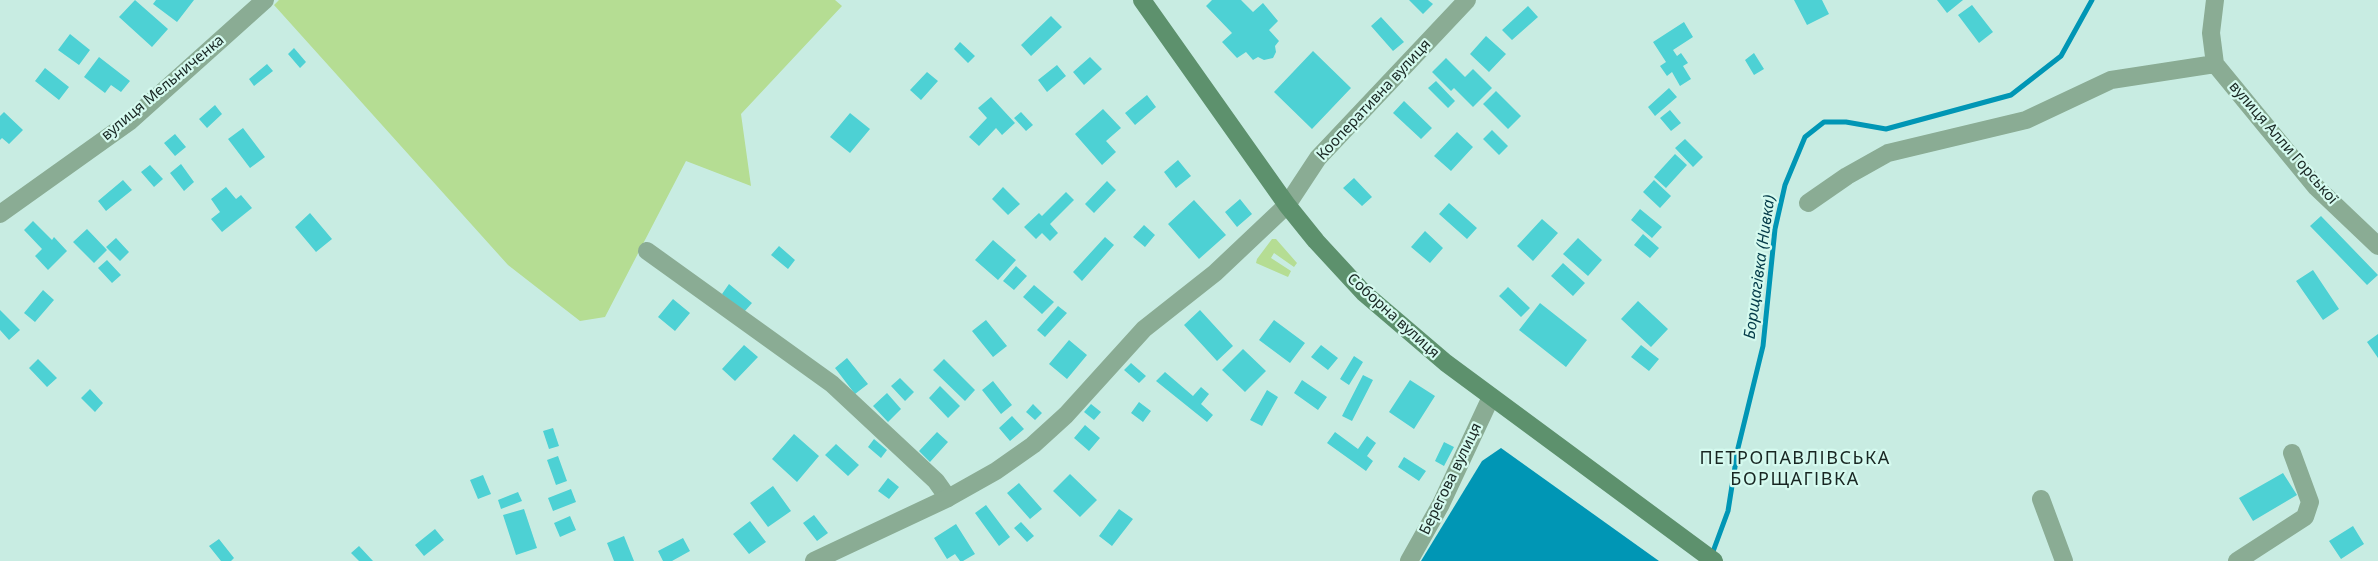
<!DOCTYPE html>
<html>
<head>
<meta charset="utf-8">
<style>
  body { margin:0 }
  canvas { display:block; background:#c8ece2 }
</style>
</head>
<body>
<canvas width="2378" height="561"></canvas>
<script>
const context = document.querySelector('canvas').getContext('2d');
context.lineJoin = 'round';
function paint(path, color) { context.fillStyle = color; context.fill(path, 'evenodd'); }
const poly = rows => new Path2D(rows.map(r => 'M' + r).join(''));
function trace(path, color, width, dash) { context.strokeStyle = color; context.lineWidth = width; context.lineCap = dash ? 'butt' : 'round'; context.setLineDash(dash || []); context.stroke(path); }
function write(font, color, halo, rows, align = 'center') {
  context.font = font + ' "Noto Sans",sans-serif'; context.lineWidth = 4.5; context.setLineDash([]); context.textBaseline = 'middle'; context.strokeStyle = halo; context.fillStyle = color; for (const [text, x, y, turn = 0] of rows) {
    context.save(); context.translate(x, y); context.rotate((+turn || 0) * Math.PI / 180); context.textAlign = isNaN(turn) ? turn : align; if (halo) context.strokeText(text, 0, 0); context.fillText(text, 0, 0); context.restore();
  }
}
paint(poly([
  [279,0,835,0,842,6,741,114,751,186,686,161,605,317,580,321,508,265,274,5],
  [1272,239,1276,239,1297,263,1294,267,1274,253,1271,258,1291,271,1288,277,1256,263,1257,259]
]), '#b5dd93');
paint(poly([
  [1501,448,1659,561,1421,561,1482,461]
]), '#0096b5');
trace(poly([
  [1711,557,1728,511,1738,448,1763,346,1775,229,1785,185,1805,137,1824,122,1846,122,1886,129,2011,95,2061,56,2092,0]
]), '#0096b5', 5);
paint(poly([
  [135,0,168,29,152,47,119,17],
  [156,0,194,0,177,22,153,4],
  [1212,0,1241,0,1253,12,1263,3,1278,21,1269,30,1279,41,1275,46,1276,52,1273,58,1264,60,1258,57,1253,60,1246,52,1237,58,1222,42,1232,33,1206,6],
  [1409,0,1428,0,1433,4,1423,14],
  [1794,0,1822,0,1829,14,1807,25],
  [1937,0,1963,0,1947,13],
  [1972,5,1993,32,1979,43,1958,15],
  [1528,6,1538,17,1512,40,1502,30],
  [1051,16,1062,27,1031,56,1021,45],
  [1381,17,1404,42,1393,51,1371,26],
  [1684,22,1693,37,1673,50,1677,56,1681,53,1688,63,1683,66,1691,79,1680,86,1672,72,1667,76,1660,66,1666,62,1653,42],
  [70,34,90,50,79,65,58,50],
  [1486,36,1506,54,1489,72,1470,54],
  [960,42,975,56,968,63,954,49],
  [294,48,306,62,300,68,288,54],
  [1313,51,1351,88,1312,129,1274,92],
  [1754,53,1764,69,1754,75,1745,60],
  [99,57,130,81,121,92,111,85,105,93,84,77],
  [1090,57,1102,69,1084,85,1073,72],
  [1446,58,1465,77,1473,69,1492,88,1473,107,1454,88,1451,91,1432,72],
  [267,64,273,71,254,86,249,79],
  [1057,65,1066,76,1047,92,1038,80],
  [45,68,69,87,59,100,35,81],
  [927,72,938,81,921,100,910,90],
  [1436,81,1455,101,1448,108,1428,88],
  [1669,88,1677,97,1655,116,1648,107],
  [1496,91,1521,116,1508,129,1483,104],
  [1147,95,1156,107,1135,125,1125,113],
  [991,97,1015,123,1002,135,996,128,979,146,969,137,987,118,978,108],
  [1404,101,1432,128,1421,139,1393,113],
  [215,105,222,114,207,128,199,119],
  [1103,109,1121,128,1106,141,1116,152,1102,165,1075,134],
  [1670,110,1681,123,1671,131,1660,118],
  [4,112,23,130,9,144,2,138,0,140,0,116],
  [1021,112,1033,125,1026,131,1014,118],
  [850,113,870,129,850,153,830,137],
  [243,128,265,157,250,168,228,139],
  [1492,130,1508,146,1499,155,1483,139],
  [1457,132,1473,147,1451,171,1434,156],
  [175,134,186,147,175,156,164,143],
  [1685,139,1703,157,1693,167,1675,148],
  [1675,154,1687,165,1666,188,1654,177],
  [1178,160,1191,176,1176,188,1164,172],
  [181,164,194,182,184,191,170,173],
  [150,165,163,179,154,187,141,172],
  [1354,178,1372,197,1362,206,1343,188],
  [123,180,132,190,106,211,98,201],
  [1654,180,1671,196,1660,208,1643,192],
  [1107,181,1116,190,1094,213,1085,204],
  [226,187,236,199,241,195,252,208,222,232,211,219,220,212,211,199],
  [1003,187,1020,204,1008,215,992,199],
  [1066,192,1074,200,1050,224,1058,233,1050,241,1042,233,1036,239,1024,227,1039,213,1042,216],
  [1240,199,1252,214,1237,227,1225,212],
  [1194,200,1226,235,1199,259,1168,224],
  [1449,203,1477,228,1467,239,1439,214],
  [1640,209,1662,227,1652,238,1631,220],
  [310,213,332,239,316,252,295,227],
  [2321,216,2378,275,2367,285,2310,226],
  [1542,219,1558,233,1533,261,1517,246],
  [33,221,52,240,54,237,67,251,48,270,35,256,42,249,24,230],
  [1144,225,1155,235,1145,247,1133,237],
  [87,229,107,250,94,263,73,242],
  [1425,231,1443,248,1430,263,1411,247],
  [1643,234,1659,248,1650,258,1634,245],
  [1105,237,1114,245,1082,281,1073,272],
  [116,238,129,252,120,261,106,247],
  [1578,238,1602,260,1588,276,1563,254],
  [993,240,1016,260,998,280,975,260],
  [779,246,795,260,788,269,771,255],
  [107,260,121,275,112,283,98,268],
  [1563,263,1585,283,1573,296,1551,276],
  [1016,266,1027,276,1014,290,1003,281],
  [2313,270,2339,309,2323,320,2296,281],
  [729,284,752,303,744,312,722,294],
  [1034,285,1054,302,1042,314,1023,297],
  [1508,287,1530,308,1521,317,1499,296],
  [43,290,54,300,35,322,24,313],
  [673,299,690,313,675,331,658,317],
  [1638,301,1668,329,1651,347,1621,319],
  [1540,303,1587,340,1566,367,1519,330],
  [1058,306,1067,313,1045,337,1037,330],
  [0,310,20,330,9,340,0,330],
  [1200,310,1233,346,1217,361,1184,325],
  [986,320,1007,346,993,357,972,331],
  [1274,320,1305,343,1290,363,1259,340],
  [2378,334,2378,358,2367,342],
  [1069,340,1087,355,1067,379,1049,364],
  [744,345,758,357,735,381,722,369],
  [1321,345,1338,358,1328,370,1311,357],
  [1641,345,1659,359,1649,371,1631,357],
  [1243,349,1266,371,1245,392,1222,370],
  [1354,356,1363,362,1349,385,1340,379],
  [847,358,868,384,855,394,835,368],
  [38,359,57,378,47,387,29,368],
  [944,359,975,390,965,401,933,370],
  [1131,363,1146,376,1139,383,1124,370],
  [1165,372,1193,396,1201,387,1209,394,1201,404,1213,415,1207,422,1156,381],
  [1363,375,1373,380,1352,421,1342,416],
  [900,378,914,392,905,401,891,386],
  [1302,380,1327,397,1318,410,1294,393],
  [1410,380,1435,396,1414,429,1389,412],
  [993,381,1012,405,1001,414,982,390],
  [940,386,960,406,948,418,929,398],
  [90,389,103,403,95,412,81,398],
  [1267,390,1278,397,1262,426,1250,420],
  [887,393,901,409,888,422,873,406],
  [1139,402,1151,411,1143,422,1131,413],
  [1033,404,1042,413,1035,420,1026,412],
  [1091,404,1101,412,1094,420,1084,412],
  [1012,416,1024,429,1010,441,999,428],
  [1085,425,1100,438,1089,451,1074,438],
  [553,428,559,446,549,449,543,431],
  [937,432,948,442,930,462,919,451],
  [1335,432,1358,449,1367,436,1376,443,1367,456,1373,461,1366,471,1327,443],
  [794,434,819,456,797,482,772,459],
  [874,439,887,450,881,458,868,447],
  [1444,442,1454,447,1444,466,1435,461],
  [836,444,859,465,848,476,825,455],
  [558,456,567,481,556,485,547,460],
  [1404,457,1426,471,1419,481,1398,467],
  [2283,473,2297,495,2253,521,2239,498],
  [1070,474,1097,500,1080,517,1053,491],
  [483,475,491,494,478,499,470,480],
  [888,478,899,487,889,499,878,491],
  [1019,483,1042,509,1030,519,1007,493],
  [773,486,791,511,768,527,750,503],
  [571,489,576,502,553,511,548,498],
  [518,492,522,501,501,509,498,500],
  [986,505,1010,537,999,546,975,513],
  [524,509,537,548,516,555,503,515],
  [1119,509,1133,519,1112,546,1099,536],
  [814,515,828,533,817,541,803,523],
  [570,516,576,530,560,537,554,523],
  [750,521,766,542,749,554,733,534],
  [1021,522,1034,536,1027,542,1014,528],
  [956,524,975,554,963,561,960,561,955,554,947,559,934,538],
  [2353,526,2364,544,2341,559,2329,541],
  [435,529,444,540,424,556,415,545],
  [624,536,634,561,614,561,607,543],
  [683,538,690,551,672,561,663,561,658,551],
  [219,539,234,558,231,561,221,561,209,546],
  [359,546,373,561,359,561,351,553]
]), '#4dd1d4');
trace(poly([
  [2215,0,2211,33,2215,64,2316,187,2378,246],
  [1808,203,1847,176,1888,153,2026,120,2111,80,2215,64],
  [1287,205,1318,158,1467,0],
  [0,214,129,122,265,0],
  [647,251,832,384,936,481,948,498],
  [2041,499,2064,561],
  [1409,561,1441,504,1491,397],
  [2237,561,2305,517,2310,502,2292,453]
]), '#8aac94', 18);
trace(poly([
  [814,561,948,498,996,471,1033,445,1066,415,1144,329,1215,273,1287,205]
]), '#8aac94', 18);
trace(poly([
  [1142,0,1287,205,1316,241,1364,293,1446,363,1714,561]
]), '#5d916d', 18);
write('15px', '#182622', '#d5faef', [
  ["вулиця Мельниченка",163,88,-40],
  ["Кооперативна вулиця",1374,100,-47],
  ["вулиця Алли Горської",2283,143,49],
  ["Соборна вулиця",1393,316,42],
  ["Берегова вулиця",1451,479,-64]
]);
write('italic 16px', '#033a48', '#d5faef', [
  ["Борщагівка (Нивка)",1760,267,-82]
]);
context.letterSpacing = '1.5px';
write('18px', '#182622', '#d5faef', [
  ["ПЕТРОПАВЛІВСЬКА",1795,459],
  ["БОРЩАГІВКА",1795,480]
]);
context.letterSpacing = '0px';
</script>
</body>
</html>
